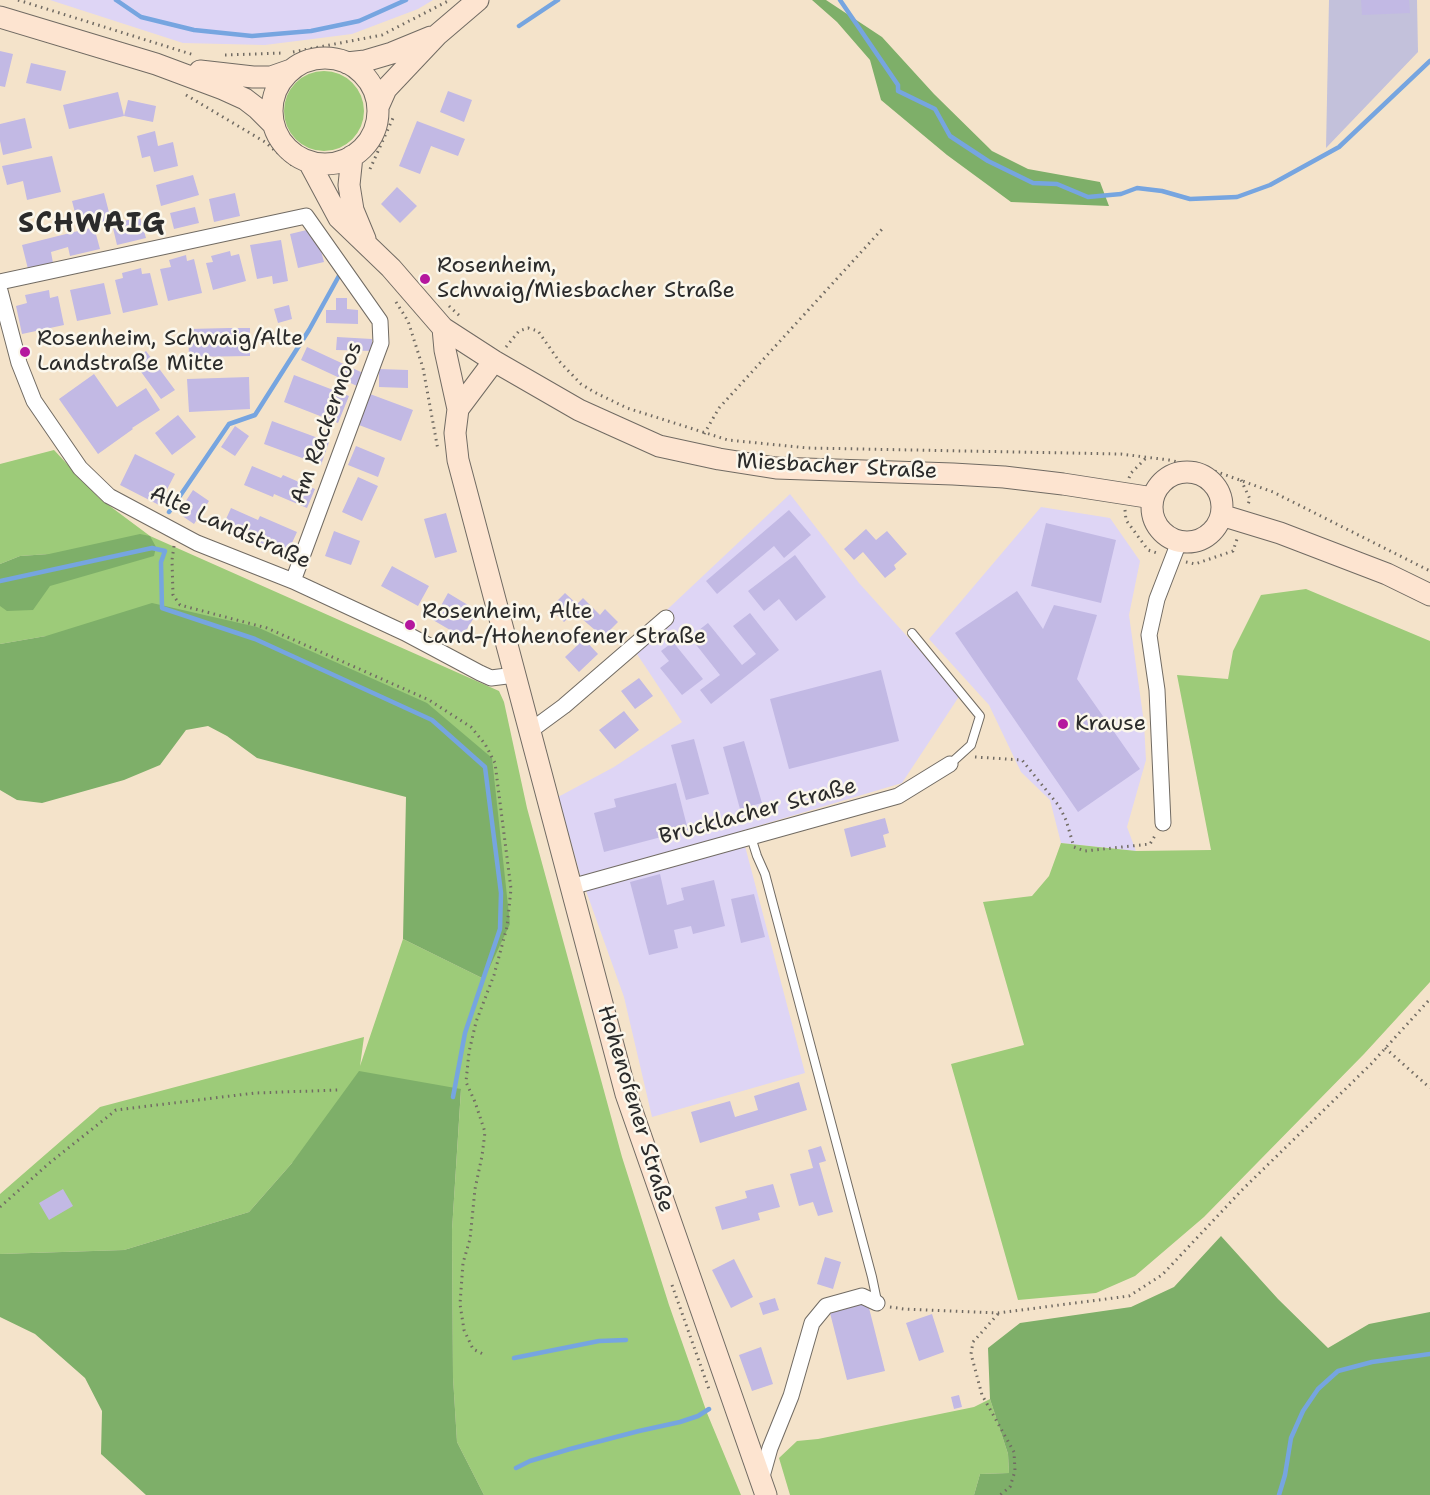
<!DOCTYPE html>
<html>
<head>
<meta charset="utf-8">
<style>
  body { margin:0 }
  canvas { display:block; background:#f4e3ca }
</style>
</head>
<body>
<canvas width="1430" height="1495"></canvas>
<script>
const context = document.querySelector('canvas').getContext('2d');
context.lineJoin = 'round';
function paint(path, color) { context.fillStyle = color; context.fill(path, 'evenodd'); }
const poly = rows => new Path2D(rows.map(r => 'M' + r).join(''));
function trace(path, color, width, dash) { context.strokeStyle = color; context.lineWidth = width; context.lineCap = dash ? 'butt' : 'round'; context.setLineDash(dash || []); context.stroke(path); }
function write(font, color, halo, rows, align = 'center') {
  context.font = font + ' "Shantell Sans",sans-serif'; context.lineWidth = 5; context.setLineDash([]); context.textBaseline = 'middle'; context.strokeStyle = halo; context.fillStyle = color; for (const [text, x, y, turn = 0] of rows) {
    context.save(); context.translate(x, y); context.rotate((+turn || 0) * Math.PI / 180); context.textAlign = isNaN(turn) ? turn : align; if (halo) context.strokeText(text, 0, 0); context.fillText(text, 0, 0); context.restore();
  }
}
paint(poly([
  [50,0,433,0,418,9,352,34,265,45,183,43],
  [790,494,859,583,960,695,902,783,741,831,805,1073,652,1117,624,997,580,874,558,797,614,767,682,722,629,642,654,622],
  [1041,507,1110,518,1140,561,1129,615,1144,723,1146,760,1127,827,1136,851,1061,843,1050,800,1021,772,989,705,929,639]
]), '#ded5f5');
paint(poly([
  [1329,0,1417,0,1418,52,1326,148]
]), '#c3c1db');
paint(poly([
  '284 111a40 40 0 1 1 80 0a40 40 0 1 1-80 0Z',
  [54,450,99,498,150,536,499,691,504,702,527,808,622,1157,669,1305,707,1413,741,1495,484,1495,457,1442,453,1377,452,1230,461,1090,292,1163,249,1212,124,1250,0,1254,0,1194,100,1107,364,1037,360,1066,403,939,484,979,492,758,46,636,0,644,0,568,49,554,20,556,0,564,0,464],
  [1306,589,1430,641,1430,982,1364,1054,1204,1217,1135,1276,1096,1293,1018,1300,951,1064,1024,1045,983,902,1032,896,1049,876,1061,843,1136,851,1211,850,1177,675,1228,679,1233,651,1261,595],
  [990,1399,1008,1454,1009,1473,980,1474,974,1495,790,1495,779,1458,797,1441,818,1439,974,1407]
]), '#9dcb79');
paint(poly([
  [812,0,826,0,882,37,934,94,992,151,1028,169,1100,182,1109,206,1011,202,947,155,881,100,870,60,837,22],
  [140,534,150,536,156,547,154,556,50,586,33,610,7,611,0,606,0,564,20,556,49,554],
  [152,603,257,627,427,703,492,758,510,924,484,979,403,939,406,797,257,758,227,736,208,726,186,730,160,765,124,780,42,803,17,800,0,790,0,644,46,636],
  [359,1071,461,1089,452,1230,453,1377,457,1442,484,1495,146,1495,101,1454,102,1411,85,1378,35,1334,0,1317,0,1254,124,1250,249,1212,292,1163],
  [1221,1236,1278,1299,1328,1348,1369,1324,1430,1312,1430,1495,974,1495,980,1474,1009,1473,1008,1454,990,1399,988,1348,1020,1323,1131,1307,1174,1287]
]), '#7eaf69');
trace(poly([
  [116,0,141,17,194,30,252,36,311,31,359,21,406,0],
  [840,0,898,85,898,91,935,109,950,136,988,161,1033,183,1057,184,1088,197,1121,194,1137,188,1162,191,1190,199,1237,197,1270,185,1339,147,1430,61],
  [519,26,558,0],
  [169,512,229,424,255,415,309,330,340,274],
  [0,581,152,548,165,551,161,562,162,608,255,639,432,720,485,767,501,893,500,929,465,1033,453,1097],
  [514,1358,599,1341,626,1340],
  [516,1468,530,1461,570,1449,639,1431,680,1422,698,1416,709,1409],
  [1279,1495,1285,1475,1291,1438,1303,1411,1318,1389,1338,1371,1372,1362,1430,1354]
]), '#76a5e0', 4.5);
paint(poly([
  [1361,0,1409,0,1410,13,1362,15],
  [0,51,13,54,5,87,0,86],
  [31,63,66,71,61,91,26,83],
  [448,91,472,100,464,122,440,112],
  [118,92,124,116,69,129,63,105],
  [128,100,156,106,153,122,124,116],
  [25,118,32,148,3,155,0,141,0,124],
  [417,121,465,139,458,156,431,146,420,174,399,166],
  [155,131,158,146,173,142,178,166,154,172,150,156,142,158,137,136],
  [52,156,61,192,27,200,23,181,7,185,2,166],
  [193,175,199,195,161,206,156,185],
  [397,187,417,206,400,223,381,204],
  [104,193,111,220,79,228,72,201],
  [235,193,240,216,214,222,209,199],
  [195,207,199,223,174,229,170,213],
  [140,217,146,238,117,245,112,224],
  [94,227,100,249,70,256,68,247,51,252,53,263,28,269,22,245],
  [315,228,324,262,298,268,290,234],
  [281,240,288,281,273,284,272,276,257,279,250,245],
  [230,251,231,256,239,254,246,281,213,290,206,263,213,262,211,256],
  [186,255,187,261,194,259,202,293,168,301,160,269,171,267,169,260],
  [141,268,142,274,150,273,158,305,123,313,115,280,123,278,122,273],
  [104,283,111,314,77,321,70,290],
  [49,290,50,298,58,296,64,325,22,334,16,306,27,303,25,295],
  [336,298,347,298,347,309,358,310,358,324,326,323,326,310,336,310],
  [289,305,292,319,278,323,274,309],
  [229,328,250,328,250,356,189,357,188,329],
  [337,337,372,339,372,351,336,350],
  [307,347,363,373,357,386,301,360],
  [146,351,175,390,161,399,133,361],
  [379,369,408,370,408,388,379,387],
  [94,374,117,407,146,388,160,410,132,428,133,429,98,454,59,399],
  [294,375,349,396,338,423,284,402],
  [249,377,250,409,189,412,187,379],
  [370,394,413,410,401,441,359,425],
  [178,415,196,437,172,455,155,433],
  [272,421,329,442,321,465,264,444],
  [235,426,249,436,235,456,221,447],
  [356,446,385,458,378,477,348,465],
  [135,454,175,474,159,505,120,485],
  [252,466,281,478,283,475,315,489,307,508,274,494,273,497,244,485],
  [358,477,378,486,362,521,342,512],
  [193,490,209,501,194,524,178,513],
  [231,508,258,520,260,516,297,532,287,554,222,528],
  [789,510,811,535,784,558,774,546,717,594,706,581],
  [446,513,457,552,435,558,424,519],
  [1046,523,1116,540,1101,603,1031,586],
  [866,529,876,540,887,531,907,554,894,565,896,569,885,578,863,552,854,560,844,549],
  [334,531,360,541,351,565,325,556],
  [795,555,826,597,796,621,779,599,764,611,748,591],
  [392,566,429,586,418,606,381,586],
  [1017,591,1043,629,1054,605,1097,615,1077,679,1140,769,1078,812,955,633],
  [448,593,478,611,462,637,433,620],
  [565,593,577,604,583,598,600,615,605,609,618,622,603,637,574,612,564,622,550,608],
  [750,613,779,650,711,704,700,690,720,675,690,637,708,623,742,665,756,654,733,626],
  [584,639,598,654,579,672,565,657],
  [673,642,703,679,682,695,660,668,669,661,661,651],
  [881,670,899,741,789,769,770,699],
  [639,678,653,696,635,709,621,691],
  [624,711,639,730,615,749,599,730],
  [694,739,709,794,686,800,671,745],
  [744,741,762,803,740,809,723,747],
  [676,783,688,830,604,852,594,813,616,807,614,799],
  [885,818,889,833,883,835,886,847,851,857,844,829],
  [660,874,667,905,684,900,681,888,714,880,725,926,693,934,691,926,674,930,678,948,649,955,630,882],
  [754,894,765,937,741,943,731,899],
  [799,1082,807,1110,700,1143,691,1112,730,1101,735,1117,758,1110,754,1096],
  [821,1146,826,1161,819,1163,833,1212,818,1216,813,1202,799,1206,790,1174,813,1168,808,1150],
  [773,1184,780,1207,758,1213,760,1220,722,1230,715,1207,747,1198,745,1191],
  [63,1189,73,1206,49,1220,39,1203],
  [825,1257,841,1262,833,1289,817,1284],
  [734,1259,753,1297,731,1308,712,1270],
  [775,1298,779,1310,763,1315,759,1303],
  [867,1300,885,1371,847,1380,829,1309],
  [932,1314,944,1352,919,1361,906,1323],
  [761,1347,773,1384,752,1391,739,1355],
  [959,1395,962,1407,954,1409,951,1397]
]), '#c2b9e4');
const service = poly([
  [912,633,980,716,971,745,950,764],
  [751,837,757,856,765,874,872,1277,877,1301]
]);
const minor = poly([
  [0,282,306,216,380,321,381,343,293,581],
  [0,291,19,363,34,401,80,468,109,496,197,543,293,581,405,633,480,673,491,678,515,675],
  [530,731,564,706,666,618],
  [1163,823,1157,690,1149,635,1157,599,1179,542],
  [571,887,898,796,950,764],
  [761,1480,770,1448,791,1396,812,1323,826,1306,862,1296,877,1303]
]);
const secondary = poly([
  [0,17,156,64,223,89,245,99,258,109,274,125],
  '272 111a53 53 0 1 1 106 0a53 53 0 1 1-106 0Z',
  [347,63,365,61,392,53,431,37],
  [200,71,253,77,271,77,291,70],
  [378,107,386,89,437,35,478,0],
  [352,156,349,185,353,210,365,239],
  [309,162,339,218,391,268,443,328,494,361,579,410,659,446,719,459,776,468,953,474,1004,477,1063,484,1153,498],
  [443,328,445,350,458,409],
  [494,361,458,409,455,433,458,460,626,1094,766,1495],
  '1152 507a35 35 0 1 1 70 0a35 35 0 1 1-70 0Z',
  [1221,515,1280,533,1387,574,1430,595]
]);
trace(service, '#716b63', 10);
trace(minor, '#716b63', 17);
trace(secondary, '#716b63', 23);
trace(poly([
  [18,0,194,55],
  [293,52,382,35,448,1],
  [225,55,284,53],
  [186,95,265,142,293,166],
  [370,169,393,118],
  [396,302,408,321,423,368,438,450],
  [449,306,462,318],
  [506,347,519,331,528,328,538,331,559,361,581,384,594,392,627,408,728,440,808,448,1121,454,1169,460,1209,469,1273,492,1430,571],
  [704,434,719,408,884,227],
  [1129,478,1131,473,1147,457],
  [1241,480,1250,499,1247,507],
  [1125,510,1126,520,1148,550,1160,554],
  [174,546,172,560,173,595,180,605,267,628,429,700,471,727,485,744,495,763,511,889,507,927,494,975,476,1022,469,1052,466,1082,475,1102,485,1132,482,1156,475,1189,470,1239,463,1263,460,1304,464,1330,473,1349,485,1355],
  [1186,562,1195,564,1233,551,1237,539],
  [975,757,1022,760,1059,806,1066,820,1074,847,1085,851,1150,844,1156,834],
  [1385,1048,1430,1088],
  [0,1207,47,1165,116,1110,255,1093,339,1090],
  [672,1285,710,1392],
  [890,1307,904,1309,998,1313,1129,1296,1162,1275,1242,1190,1371,1064,1430,999],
  [998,1314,973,1342,971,1354,982,1395,1014,1452,1015,1471,1010,1487,1000,1495]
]), '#716b63', 3, [1.5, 4.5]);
trace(service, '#fff', 8);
trace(minor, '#fff', 15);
trace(secondary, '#fde4d0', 21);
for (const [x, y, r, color] of [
  [425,279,6,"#b5179e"],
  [25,352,6,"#b5179e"],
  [410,625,6,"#b5179e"],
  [1063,724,6,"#b5179e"]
]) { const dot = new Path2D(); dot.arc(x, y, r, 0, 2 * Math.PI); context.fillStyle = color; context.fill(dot); trace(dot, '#fbf7ec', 2); }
write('22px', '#2b2b2b', '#fbf7ec', [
  ["Rosenheim,",437,266],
  ["Schwaig/Miesbacher Straße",437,291],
  ["Rosenheim, Schwaig/Alte",37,339],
  ["Landstraße Mitte",37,364],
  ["Rosenheim, Alte",422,612],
  ["Land-/Hohenofener Straße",422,637],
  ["Krause",1075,724]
], 'left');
write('22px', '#2b2b2b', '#fbf7ec', [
  ["Am Rackermoos",327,423,-70],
  ["Miesbacher Straße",837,467,3],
  ["Alte Landstraße",230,528,24],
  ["Brucklacher Straße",758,812,-15],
  ["Hohenofener Straße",635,1109,73]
]);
context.letterSpacing = '1.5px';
write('bold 28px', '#2b2b2b', '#fbf7ec', [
  ["SCHWAIG",92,225]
]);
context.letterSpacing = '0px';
</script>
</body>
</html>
